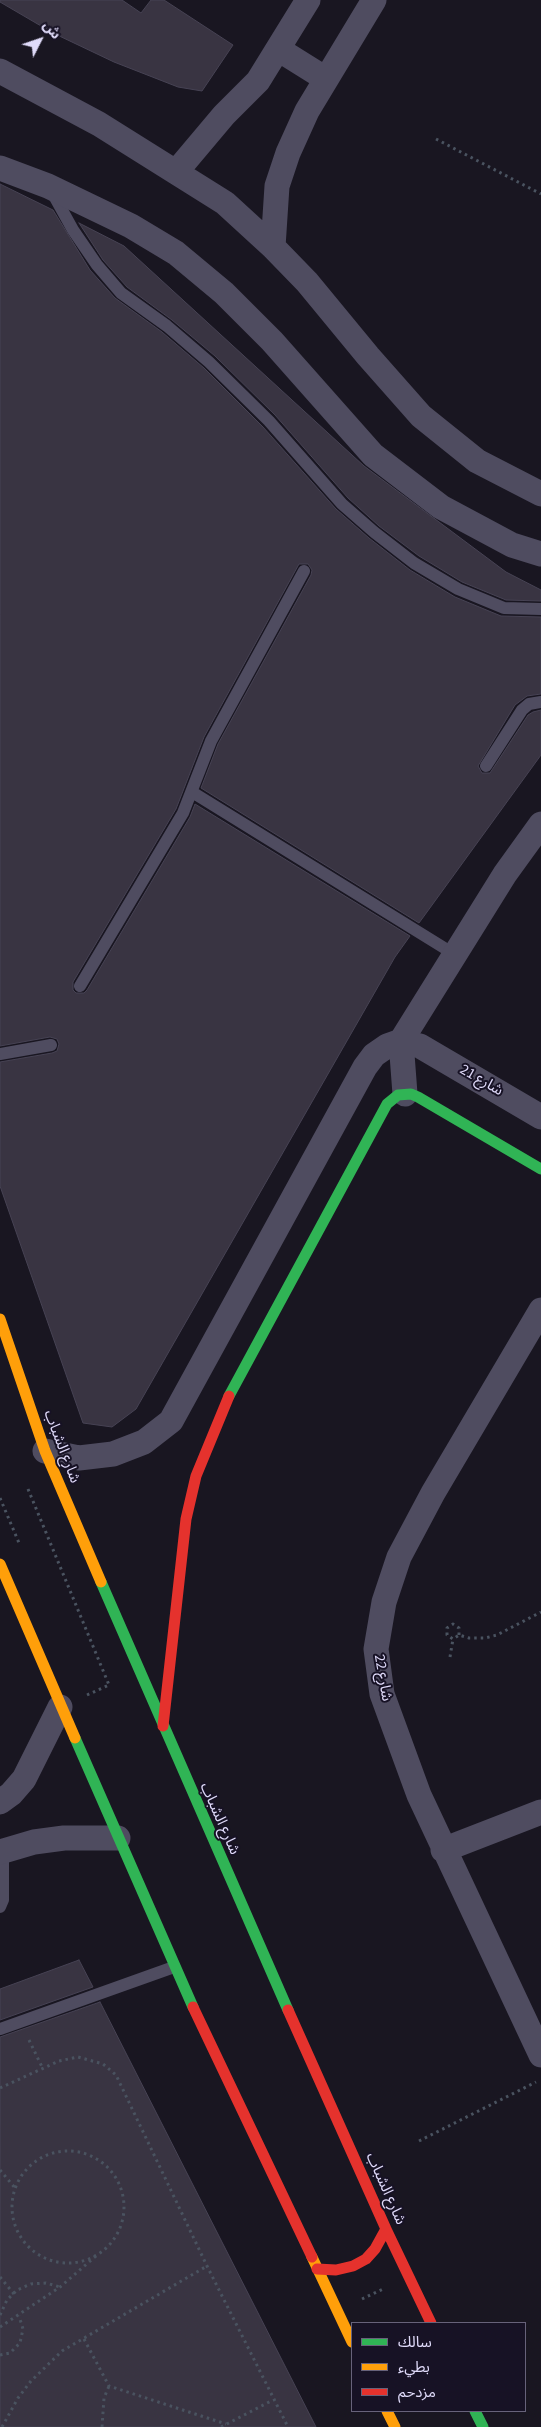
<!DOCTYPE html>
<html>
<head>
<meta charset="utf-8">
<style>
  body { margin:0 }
  #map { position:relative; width:541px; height:2427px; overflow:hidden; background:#191621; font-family:"Source Sans 3","Noto Sans Arabic",sans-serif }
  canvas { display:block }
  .legend { position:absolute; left:351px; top:2322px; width:175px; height:90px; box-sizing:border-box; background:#171225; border:1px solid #67627a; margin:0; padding:6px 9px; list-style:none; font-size:15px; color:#e0dbfa }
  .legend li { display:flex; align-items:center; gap:10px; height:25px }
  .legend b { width:25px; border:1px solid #67627a }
  .north { position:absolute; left:15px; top:15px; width:50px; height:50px; -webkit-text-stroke:4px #171225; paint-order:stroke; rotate:49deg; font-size:14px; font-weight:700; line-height:20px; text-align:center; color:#e0dbfa }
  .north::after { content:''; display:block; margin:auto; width:18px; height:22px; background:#e0dbfa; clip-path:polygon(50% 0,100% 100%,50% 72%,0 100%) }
</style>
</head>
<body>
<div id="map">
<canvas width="541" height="2427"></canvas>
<ul class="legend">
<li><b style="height:6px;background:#30b455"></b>سالك</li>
<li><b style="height:6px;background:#ff9f0a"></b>بطيء</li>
<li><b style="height:6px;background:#e5322d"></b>مزدحم</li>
</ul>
<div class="north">ش</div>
</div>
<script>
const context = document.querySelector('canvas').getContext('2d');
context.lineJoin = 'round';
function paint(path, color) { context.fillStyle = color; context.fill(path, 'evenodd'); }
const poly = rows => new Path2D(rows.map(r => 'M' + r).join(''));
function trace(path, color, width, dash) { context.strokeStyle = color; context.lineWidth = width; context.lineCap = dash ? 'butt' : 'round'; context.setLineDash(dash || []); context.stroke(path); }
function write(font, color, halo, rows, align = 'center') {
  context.font = font + ' "Source Sans 3","Noto Sans Arabic",sans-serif'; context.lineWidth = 4; context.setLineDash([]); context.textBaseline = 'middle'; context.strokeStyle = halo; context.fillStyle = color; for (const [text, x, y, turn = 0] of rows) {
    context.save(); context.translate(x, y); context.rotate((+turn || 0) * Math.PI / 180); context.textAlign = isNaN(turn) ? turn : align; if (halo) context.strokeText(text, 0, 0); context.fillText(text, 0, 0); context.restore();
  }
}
const building = poly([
  [0,0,122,0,141,13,151,0,164,0,233,45,202,91,178,87,114,62,53,33,0,2,0,0],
  [0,184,53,210,90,270,115,298,162,332,204,368,263,427,336,509,369,538,410,570,455,597,501,616,541,617,541,694,527,696,515,705,478,766,482,773,490,773,528,715,533,712,541,710,541,755,419,923,201,788,218,744,311,575,312,570,308,564,299,564,204,737,176,809,73,982,73,990,76,993,84,993,87,990,190,817,195,804,410,936,395,957,136,1409,112,1427,83,1423,0,1186,0,1062,52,1053,57,1051,59,1044,57,1039,50,1037,0,1046,0,184],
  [79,223,124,246,364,466,506,572,541,590,541,601,506,600,462,582,419,556,379,526,348,498,275,415,215,356,172,320,127,287,103,260,79,223],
  [79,1960,93,1987,0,2020,0,1989,79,1960],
  [100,2002,316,2427,0,2427,0,2037,100,2002]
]);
paint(building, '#393442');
trace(building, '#474354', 1);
trace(poly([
  [436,139,541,194],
  [28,1489,109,1685],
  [0,1498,19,1543],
  [459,1635,459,1628,453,1624,447,1628,447,1635,453,1639,459,1635,469,1638,485,1638,497,1635,541,1612],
  [450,1657,453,1639],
  [87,1695,109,1685],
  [29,2040,43,2069],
  [0,2088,59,2061,78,2057,103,2064,116,2075,207,2266,288,2427],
  [419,2141,536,2082],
  '12 2207a56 56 0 1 1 112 0a56 56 0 1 1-112 0Z',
  [0,2170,15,2188],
  [0,2277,14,2294],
  [362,2299,383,2289],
  [0,2315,7,2300,17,2290,31,2284,46,2283,60,2287],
  [0,2327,60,2287,96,2256],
  [84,2339,109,2386,226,2424],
  [0,2355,10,2353,20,2343,23,2329,19,2316],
  [2,2427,18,2398,31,2381,62,2351,207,2266],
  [102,2427,104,2398,109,2386],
  [221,2427,273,2400]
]), '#4a5360', 3, [2.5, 4]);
trace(poly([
  [52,192,73,230,97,265,121,293,167,326,209,362,269,421,342,504,374,532,414,563,458,589,504,608,541,609],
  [486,766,522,710,529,704,541,702],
  [192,792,454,954],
  [80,986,183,813,211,741,304,571],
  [0,1054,51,1045],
  [0,1907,3,1900,3,1851],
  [0,2029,174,1967]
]), '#4f4c60', 12);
trace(poly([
  [278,49,326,79],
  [0,71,99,124,225,203,273,247,307,282,368,356,421,416,477,461,541,494],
  [0,168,48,186,131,226,176,253,224,293,272,341,373,455,441,507,512,545,541,554],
  [176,172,224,115,258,81,308,0],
  [273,247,277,186,288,153,307,111,374,0],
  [405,1094,401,1041,505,874,541,824],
  [541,1310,433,1493,399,1557,384,1602,376,1649,382,1694,419,1795,541,2055],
  [45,1451,79,1458,113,1454,144,1442,171,1421,365,1067,374,1055,387,1046,401,1041,420,1046,541,1117],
  [0,1802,11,1794,24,1779,60,1707],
  [443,1850,541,1812],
  [0,1852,34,1842,64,1838,118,1838]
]), '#4f4c60', 25);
trace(poly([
  [229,1396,387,1104,398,1095,411,1094,418,1097,541,1169],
  [101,1582,288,2010],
  [75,1738,193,2007],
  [475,2411,483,2427]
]), '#30b455', 11);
trace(poly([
  [0,1319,45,1451,101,1582],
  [0,1564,75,1738],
  [312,2257,352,2342],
  [387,2411,395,2427]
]), '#ff9f0a', 11);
trace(poly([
  [163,1726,186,1519,196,1476,229,1396],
  [193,2007,312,2257],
  [288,2010,386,2229,431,2323],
  [317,2269,336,2270,353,2266,366,2259,375,2249,386,2229]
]), '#e5322d', 11);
write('15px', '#e0dbfa', '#171225', [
  ["شارع 21",481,1081,30],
  ["شارع الشباب",61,1447,69],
  ["شارع 22",382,1678,80],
  ["شارع الشباب",219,1819,66],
  ["شارع الشباب",385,2189,66]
]);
</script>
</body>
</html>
